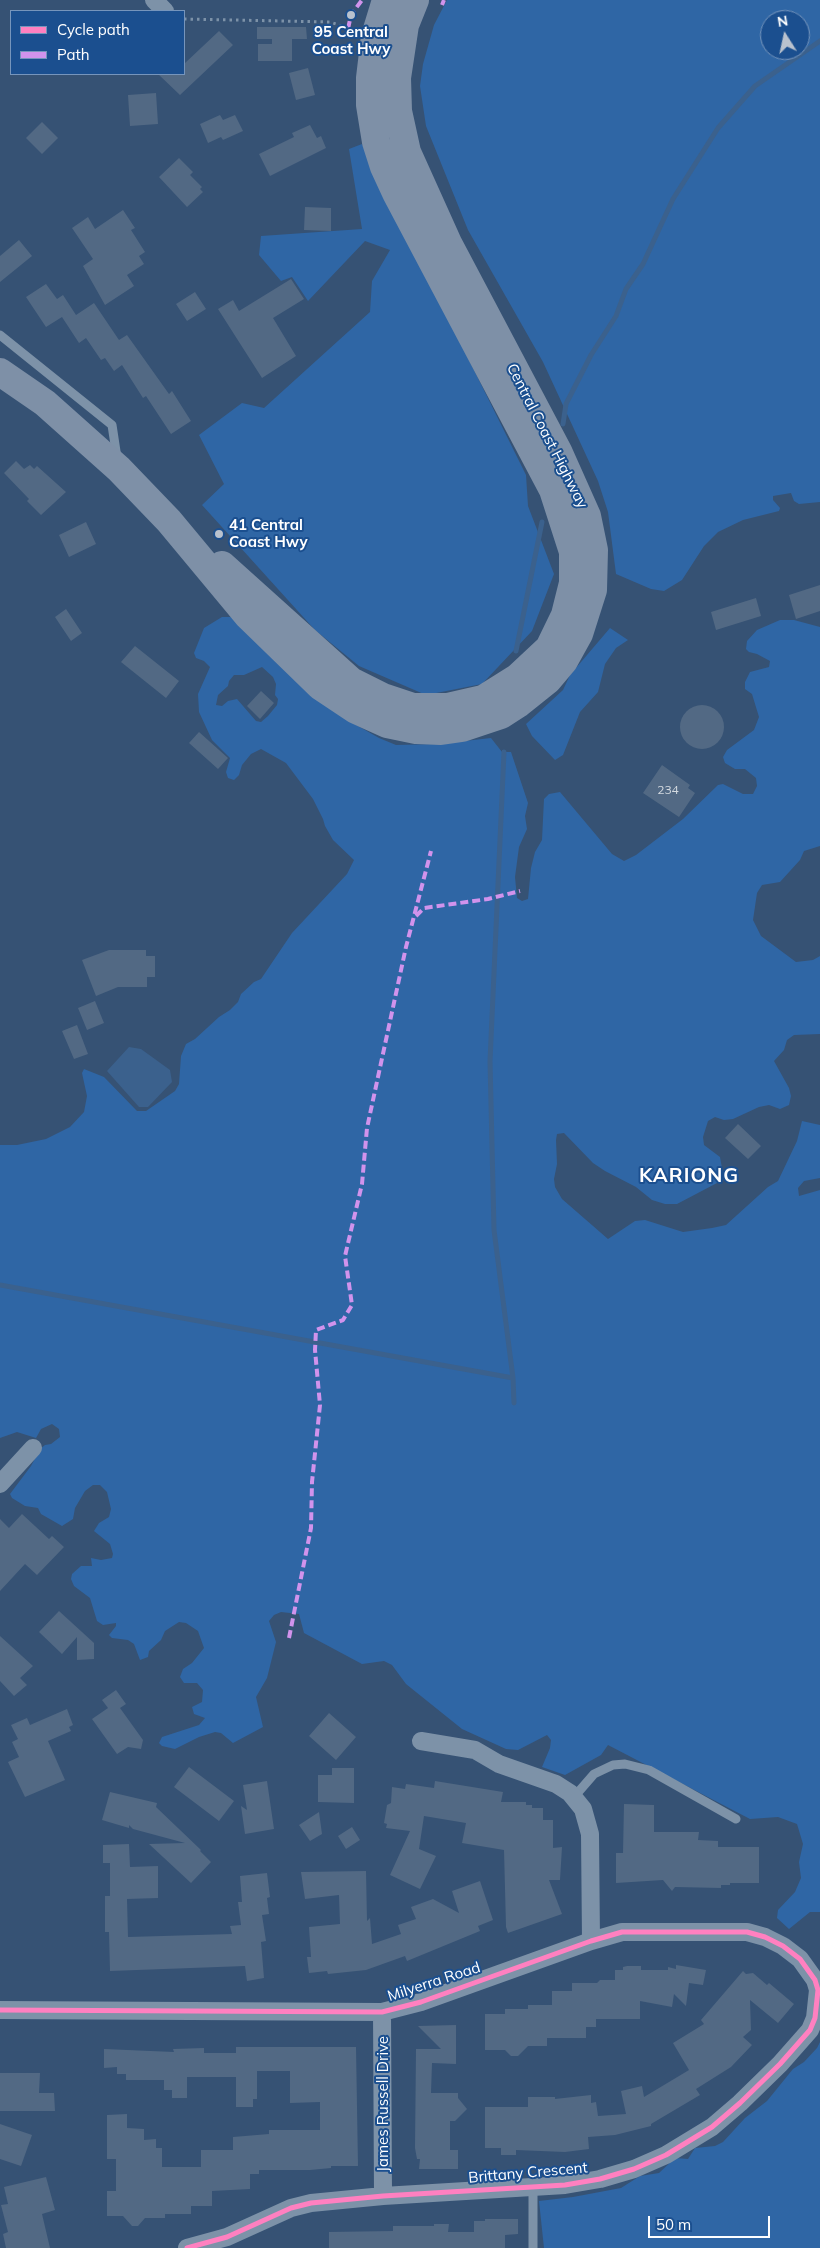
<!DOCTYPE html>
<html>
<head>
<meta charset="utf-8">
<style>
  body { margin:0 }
  #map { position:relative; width:820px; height:2248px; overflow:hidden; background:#365274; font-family:Mulish,sans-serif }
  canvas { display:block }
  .legend { position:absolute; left:10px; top:10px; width:175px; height:65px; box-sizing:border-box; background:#1b4f8f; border:1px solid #7695bc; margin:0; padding:6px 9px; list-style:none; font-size:15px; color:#fff }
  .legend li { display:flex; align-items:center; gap:10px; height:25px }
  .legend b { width:25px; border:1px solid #7695bc }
  .north { position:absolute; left:760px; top:10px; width:50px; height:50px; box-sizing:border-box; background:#1b4f8f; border:1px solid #7695bc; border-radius:50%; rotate:350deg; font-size:14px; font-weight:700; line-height:20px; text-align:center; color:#fff }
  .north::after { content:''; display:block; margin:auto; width:18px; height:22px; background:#b9c2ce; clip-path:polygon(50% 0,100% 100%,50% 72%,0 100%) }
  .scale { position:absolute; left:648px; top:2216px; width:122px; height:22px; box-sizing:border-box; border:2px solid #fff; border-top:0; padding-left:6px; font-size:15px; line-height:18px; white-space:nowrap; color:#fff; -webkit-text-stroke:4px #1b4f8f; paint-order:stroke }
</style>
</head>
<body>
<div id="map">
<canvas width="820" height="2248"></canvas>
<ul class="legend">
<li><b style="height:6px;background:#ff80c0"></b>Cycle path</li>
<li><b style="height:6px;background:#d193ec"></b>Path</li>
</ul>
<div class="north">N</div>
<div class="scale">50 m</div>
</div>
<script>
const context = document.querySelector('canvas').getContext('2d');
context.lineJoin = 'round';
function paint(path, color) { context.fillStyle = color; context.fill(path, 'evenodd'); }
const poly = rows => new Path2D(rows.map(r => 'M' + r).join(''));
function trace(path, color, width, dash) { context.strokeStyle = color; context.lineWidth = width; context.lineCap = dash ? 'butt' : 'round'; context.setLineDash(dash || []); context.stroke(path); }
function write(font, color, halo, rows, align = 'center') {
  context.font = font + ' Mulish,sans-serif'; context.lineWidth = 4; context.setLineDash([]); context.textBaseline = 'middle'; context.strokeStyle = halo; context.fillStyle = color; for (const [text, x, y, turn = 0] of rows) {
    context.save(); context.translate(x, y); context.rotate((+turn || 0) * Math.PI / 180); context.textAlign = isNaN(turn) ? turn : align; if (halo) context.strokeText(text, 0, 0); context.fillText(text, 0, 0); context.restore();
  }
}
paint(poly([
  [447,0,820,0,820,502,799,504,794,501,791,493,773,496,773,500,780,508,779,511,743,520,718,532,704,546,682,580,664,591,651,589,616,574,608,512,598,481,543,362,468,230,426,126,420,86,423,64,434,25],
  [770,20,800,20,800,50,770,50],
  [362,144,526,475,528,506,554,574,532,631,482,684,426,695,359,666,315,630,202,505,224,484,199,435,242,403,264,408,370,312,372,281,390,250,365,241,308,301,292,277,281,281,259,255,261,236,362,229,349,149],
  [222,617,232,617,351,722,379,738,396,745,438,744,491,738,502,752,511,752,528,803,525,816,527,829,519,847,515,877,517,898,522,901,528,899,531,868,535,852,542,840,544,799,549,794,560,792,612,854,624,861,636,855,683,819,718,785,723,784,743,794,753,794,757,786,756,778,745,769,735,769,725,763,723,757,727,750,754,730,759,717,752,694,745,689,745,682,750,672,769,667,770,661,757,654,749,652,746,649,747,641,757,630,780,620,794,620,820,627,820,846,804,851,800,860,780,882,762,885,757,893,753,920,761,936,796,962,813,960,820,956,820,1034,794,1035,787,1040,784,1050,774,1061,789,1088,791,1096,789,1105,780,1109,769,1105,759,1107,733,1119,724,1120,715,1117,708,1121,703,1137,704,1145,720,1157,723,1174,717,1183,677,1204,665,1204,652,1200,636,1187,605,1171,593,1163,564,1133,557,1134,556,1140,557,1164,554,1179,555,1187,562,1199,608,1239,635,1221,645,1220,683,1232,712,1228,726,1225,768,1187,778,1181,797,1141,802,1121,820,1125,820,1178,804,1181,798,1188,799,1196,820,1190,820,1912,810,1912,789,1929,777,1918,778,1910,795,1892,801,1878,799,1862,803,1844,797,1824,778,1817,750,1819,608,1745,601,1755,565,1775,542,1767,550,1748,551,1740,547,1735,518,1750,506,1749,462,1729,406,1684,392,1665,384,1661,362,1664,304,1633,299,1614,281,1612,274,1615,269,1621,276,1642,267,1678,256,1697,263,1727,233,1743,221,1733,215,1732,199,1737,175,1749,162,1746,159,1743,162,1737,199,1725,205,1718,194,1714,192,1707,202,1702,203,1690,197,1683,184,1683,180,1677,183,1669,192,1663,204,1648,198,1631,186,1623,179,1622,165,1631,161,1640,149,1651,148,1657,140,1660,134,1644,128,1640,112,1638,109,1635,116,1626,116,1623,103,1625,97,1621,90,1598,74,1586,71,1579,72,1574,81,1566,92,1566,91,1558,101,1560,112,1558,113,1554,110,1544,94,1531,99,1523,109,1517,111,1509,107,1492,100,1485,93,1485,85,1491,75,1508,73,1519,62,1526,41,1514,38,1508,25,1506,12,1498,10,1494,31,1466,40,1449,45,1445,51,1444,60,1437,59,1429,52,1424,41,1429,36,1438,17,1432,0,1438,0,1145,17,1145,46,1139,70,1127,84,1112,87,1096,82,1073,84,1069,104,1077,137,1111,146,1111,175,1091,179,1084,181,1056,186,1044,195,1039,219,1017,230,1010,238,1002,241,994,254,982,261,979,292,933,347,874,354,860,333,840,325,826,323,819,313,799,286,763,261,749,251,754,242,765,239,775,234,780,228,778,226,772,230,758,212,740,199,712,198,694,210,667,204,661,196,658,194,653,204,628],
  [262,667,273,677,276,684,275,695,278,699,277,705,268,716,261,722,256,721,237,699,228,701,222,706,216,705,218,695,228,686,229,681,234,675,244,675],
  [610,628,628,640,616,648,605,664,598,692,580,712,563,755,555,760,532,736,526,724,563,690,570,675],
  [820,2042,820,2248,544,2248,539,2201,573,2197,621,2188,640,2176,659,2173,675,2158,688,2159,695,2148,715,2146,723,2142,745,2118,767,2101,793,2069,804,2062,817,2048]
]), '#2f66a5');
paint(poly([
  [129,1047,141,1049,170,1070,172,1082,148,1107,139,1107,107,1071]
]), '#3b618d');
trace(poly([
  [563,424,566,404,591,355,616,316,626,289,643,264,673,199,718,128,755,86,820,41],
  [516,651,542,522],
  [0,1285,513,1378,494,1230,490,1061,504,752],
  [513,1378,514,1403]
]), '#3b618d', 5);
paint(poly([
  [257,27,306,27,307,39,292,39,292,61,258,61,258,44,272,44,272,39,257,39],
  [219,31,233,45,180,95,158,74,184,74,184,64],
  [308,68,315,95,296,100,289,73],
  [156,93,158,124,130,126,128,95],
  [220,115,223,120,235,115,243,131,223,140,221,137,208,143,200,124],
  [42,122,58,138,42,154,26,138],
  [310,125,317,138,321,136,326,148,270,176,259,154,294,137,292,133],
  [179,158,193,172,190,175,202,187,200,189,203,192,187,207,159,177],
  [305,207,331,208,331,231,304,230],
  [123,210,135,228,131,230,145,252,139,256,144,264,127,275,134,286,105,305,83,266,93,259,72,228,88,217,95,229],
  [19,240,32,256,0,282,0,256],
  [291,279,304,299,273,318,296,356,262,378,218,309,233,300,239,311],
  [46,284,57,299,63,295,76,315,94,303,119,340,127,335,169,394,172,391,191,421,171,434,146,396,143,398,122,365,114,371,105,358,101,360,86,338,79,343,62,317,46,327,26,297],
  [195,292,206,309,187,321,176,304],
  [16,461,24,469,30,465,34,469,37,466,66,492,41,515,27,501,29,499,4,473],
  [86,522,96,544,69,557,59,535],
  [820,585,820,611,796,619,789,595],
  [756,598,761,616,716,630,711,612],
  [66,609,82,633,71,641,55,617],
  [135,646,179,681,166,698,121,662],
  [261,691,274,703,260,719,247,706],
  '680 727a22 22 0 1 1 44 0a22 22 0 1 1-44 0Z',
  [199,732,228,758,218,769,189,743],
  [662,765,690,785,688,788,695,793,679,817,643,793],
  [109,950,146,950,146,956,155,956,155,977,147,977,147,987,118,987,96,996,82,960],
  [95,1001,104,1023,87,1030,78,1008],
  [77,1025,88,1054,74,1059,62,1031],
  [738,1124,761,1146,748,1159,725,1138],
  [22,1514,49,1539,52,1536,64,1547,37,1575,25,1564,0,1591,0,1519,9,1528],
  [59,1611,94,1643,94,1659,77,1660,77,1637,62,1654,39,1632],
  [0,1636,33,1666,20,1678,27,1685,14,1696,0,1681],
  [116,1690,126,1704,120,1708,143,1740,141,1749,128,1747,117,1754,92,1719,108,1708,102,1700],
  [67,1709,73,1725,69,1727,71,1731,48,1741,65,1780,25,1797,8,1762,19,1757,12,1742,18,1739,11,1725,27,1718,30,1725],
  [329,1713,356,1737,336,1760,309,1736],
  [189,1767,234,1801,219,1821,174,1787],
  [332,1768,354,1768,354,1803,318,1802,318,1775,332,1775],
  [267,1781,274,1829,245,1834,241,1806,247,1810,243,1785],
  [435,1781,503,1792,501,1802,526,1802,526,1805,532,1805,532,1808,543,1808,543,1820,553,1820,553,1848,562,1847,560,1880,549,1880,562,1914,508,1933,506,1927,504,1850,462,1843,466,1823,424,1816,419,1849,436,1856,420,1889,390,1875,410,1831,386,1828,387,1824,384,1823,387,1805,391,1803,392,1787,405,1789,406,1784,434,1788],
  [110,1792,157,1803,156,1807,201,1850,200,1851,211,1862,191,1883,149,1844,185,1843,133,1829,129,1825,129,1828,102,1820],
  [624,1804,654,1805,654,1832,699,1832,698,1840,718,1841,718,1847,759,1847,759,1883,730,1883,730,1885,721,1885,721,1888,675,1887,672,1891,663,1880,616,1883,616,1853,623,1853],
  [319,1812,322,1834,310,1841,299,1825],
  [352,1827,360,1840,346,1849,338,1836],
  [129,1844,130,1867,158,1866,158,1898,127,1899,128,1937,232,1934,230,1926,241,1925,238,1902,242,1902,240,1876,267,1873,270,1897,267,1898,269,1914,262,1915,266,1941,261,1942,264,1978,247,1981,245,1966,110,1971,109,1932,105,1932,105,1896,110,1896,110,1863,103,1863,103,1845],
  [366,1871,367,1921,370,1918,372,1944,401,1934,398,1925,416,1919,411,1907,433,1899,459,1913,452,1891,480,1881,493,1920,478,1926,480,1931,407,1961,405,1956,366,1970,328,1974,327,1971,309,1973,307,1957,311,1957,309,1927,340,1924,339,1895,305,1899,301,1872],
  [676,1965,706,1970,703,1985,689,1983,686,2006,674,1994,672,2007,640,2001,640,2019,596,2019,596,2027,586,2027,586,2038,547,2038,547,2046,528,2046,518,2056,511,2056,505,2050,485,2050,485,2014,505,2014,505,2009,528,2009,528,2005,552,2005,552,1991,572,1991,572,1983,597,1983,600,1980,615,1980,615,1970,623,1970,623,1967,627,1966,641,1966,641,1970,668,1970,668,1967,676,1969],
  [743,1971,746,1974,753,1973,767,1985,769,1983,794,2004,778,2023,750,2000,751,2030,743,2037,752,2045,731,2067,696,2089,700,2095,651,2124,651,2126,615,2135,588,2137,589,2149,565,2152,516,2150,516,2155,501,2155,501,2148,485,2148,485,2107,528,2107,528,2097,555,2097,555,2099,591,2095,591,2103,596,2102,598,2116,626,2114,621,2091,642,2086,644,2097,689,2070,673,2043,704,2024,701,2020],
  [456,2025,456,2064,432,2063,431,2093,458,2093,458,2098,467,2109,455,2121,450,2121,450,2150,458,2150,458,2169,419,2169,420,2159,417,2159,415,2148,416,2049,441,2049,418,2026],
  [236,2047,356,2047,358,2166,331,2166,331,2168,310,2170,259,2170,259,2174,250,2174,250,2189,212,2191,212,2206,191,2206,191,2214,165,2214,165,2218,145,2218,138,2226,132,2226,123,2216,107,2216,107,2191,116,2191,116,2159,107,2159,107,2115,127,2114,127,2128,144,2129,144,2140,156,2139,156,2148,162,2148,162,2167,201,2167,201,2150,233,2150,233,2137,269,2134,269,2130,320,2130,320,2102,290,2103,290,2071,257,2071,257,2099,253,2099,253,2107,236,2107,236,2077,187,2077,187,2098,172,2098,172,2090,164,2090,164,2080,126,2080,126,2074,117,2074,117,2067,104,2068,104,2049,174,2052,173,2049,204,2048,204,2053,236,2053],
  [0,2073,40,2073,39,2093,54,2093,55,2111,0,2111],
  [0,2124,32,2135,21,2166,0,2159],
  [46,2177,55,2210,42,2214,50,2248,6,2248,3,2234,8,2232,1,2205,8,2204,4,2187],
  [485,2219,518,2219,518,2234,505,2235,505,2248,329,2248,329,2232,393,2231,393,2226,434,2226,434,2224,449,2224,448,2232,474,2232,474,2221,485,2221]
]), '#526984');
trace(poly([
  [184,19,330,22,356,31]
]), '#7d92a8', 3, [2.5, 4]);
trace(poly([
  [0,335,112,425,117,458],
  [574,1797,594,1774,613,1765,625,1764,649,1770,736,1819],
  [533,2248,533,2187]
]), '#7d92a8', 9);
trace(poly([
  [154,0,165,11],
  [0,1484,33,1448],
  [421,1741,475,1750,499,1764,556,1784,570,1793,583,1809,590,1834,591,1941],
  [0,2010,382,2012,421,2002,591,1941,622,1932,747,1932,765,1937,783,1946,800,1959,815,1980,818,1990,815,2018,810,2030,780,2064,740,2103,712,2127,666,2155,634,2169,600,2179,565,2185,383,2196,311,2203,291,2208,227,2237,187,2248],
  [382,2012,383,2196]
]), '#7d92a8', 18);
trace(poly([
  [0,372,45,403,119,469,169,521,248,616,320,686,356,710,387,724,416,730,441,731,462,728,501,715,518,704,548,680,564,661,579,634,593,590,594,550,587,516,558,451,448,243,407,152,398,111,397,78,405,25,415,0],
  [222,565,351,681,383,697,413,707,448,707,483,699,518,677,549,648,565,615,573,583,573,552,553,490,396,193,384,167,376,142,370,105,370,78,375,36,386,0]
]), '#7e90a7', 28);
trace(poly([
  [442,5,444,0],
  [348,29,351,15,362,0],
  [416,916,424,908,488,899,520,891],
  [289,1638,311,1528,312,1482,320,1405,315,1350,316,1330,343,1320,352,1305,345,1256,362,1184,367,1128,406,947,431,851]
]), '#d193ec', 4, [8, 4]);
trace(poly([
  [0,2010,382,2012,421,2002,591,1941,622,1932,747,1932,765,1937,783,1946,800,1959,815,1980,818,1990,815,2018,810,2030,780,2064,740,2103,712,2127,666,2155,634,2169,600,2179,565,2185,383,2196,311,2203,291,2208,227,2237,187,2248]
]), '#ff80c0', 5);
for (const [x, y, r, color] of [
  [351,15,5,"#b9c2ce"],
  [219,534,5,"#b9c2ce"]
]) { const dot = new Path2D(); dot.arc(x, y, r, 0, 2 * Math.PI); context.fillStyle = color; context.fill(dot); trace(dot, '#1b4f8f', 2); }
write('12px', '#d4dae0', null, [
  ["234",668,790]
]);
write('bold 15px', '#fff', '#1b4f8f', [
  ["95 Central",351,32],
  ["Coast Hwy",351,49],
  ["41 Central",229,525,"left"],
  ["Coast Hwy",229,542,"left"]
]);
write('15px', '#fff', '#1b4f8f', [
  ["Central Coast Highway",547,436,63],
  ["Milyerra Road",434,1982,-18],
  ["James Russell Drive",383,2104,-90],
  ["Brittany Crescent",528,2173,-5]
]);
context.letterSpacing = '1px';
write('bold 20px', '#fff', '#1b4f8f', [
  ["KARIONG",689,1176]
]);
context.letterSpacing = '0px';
</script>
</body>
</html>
